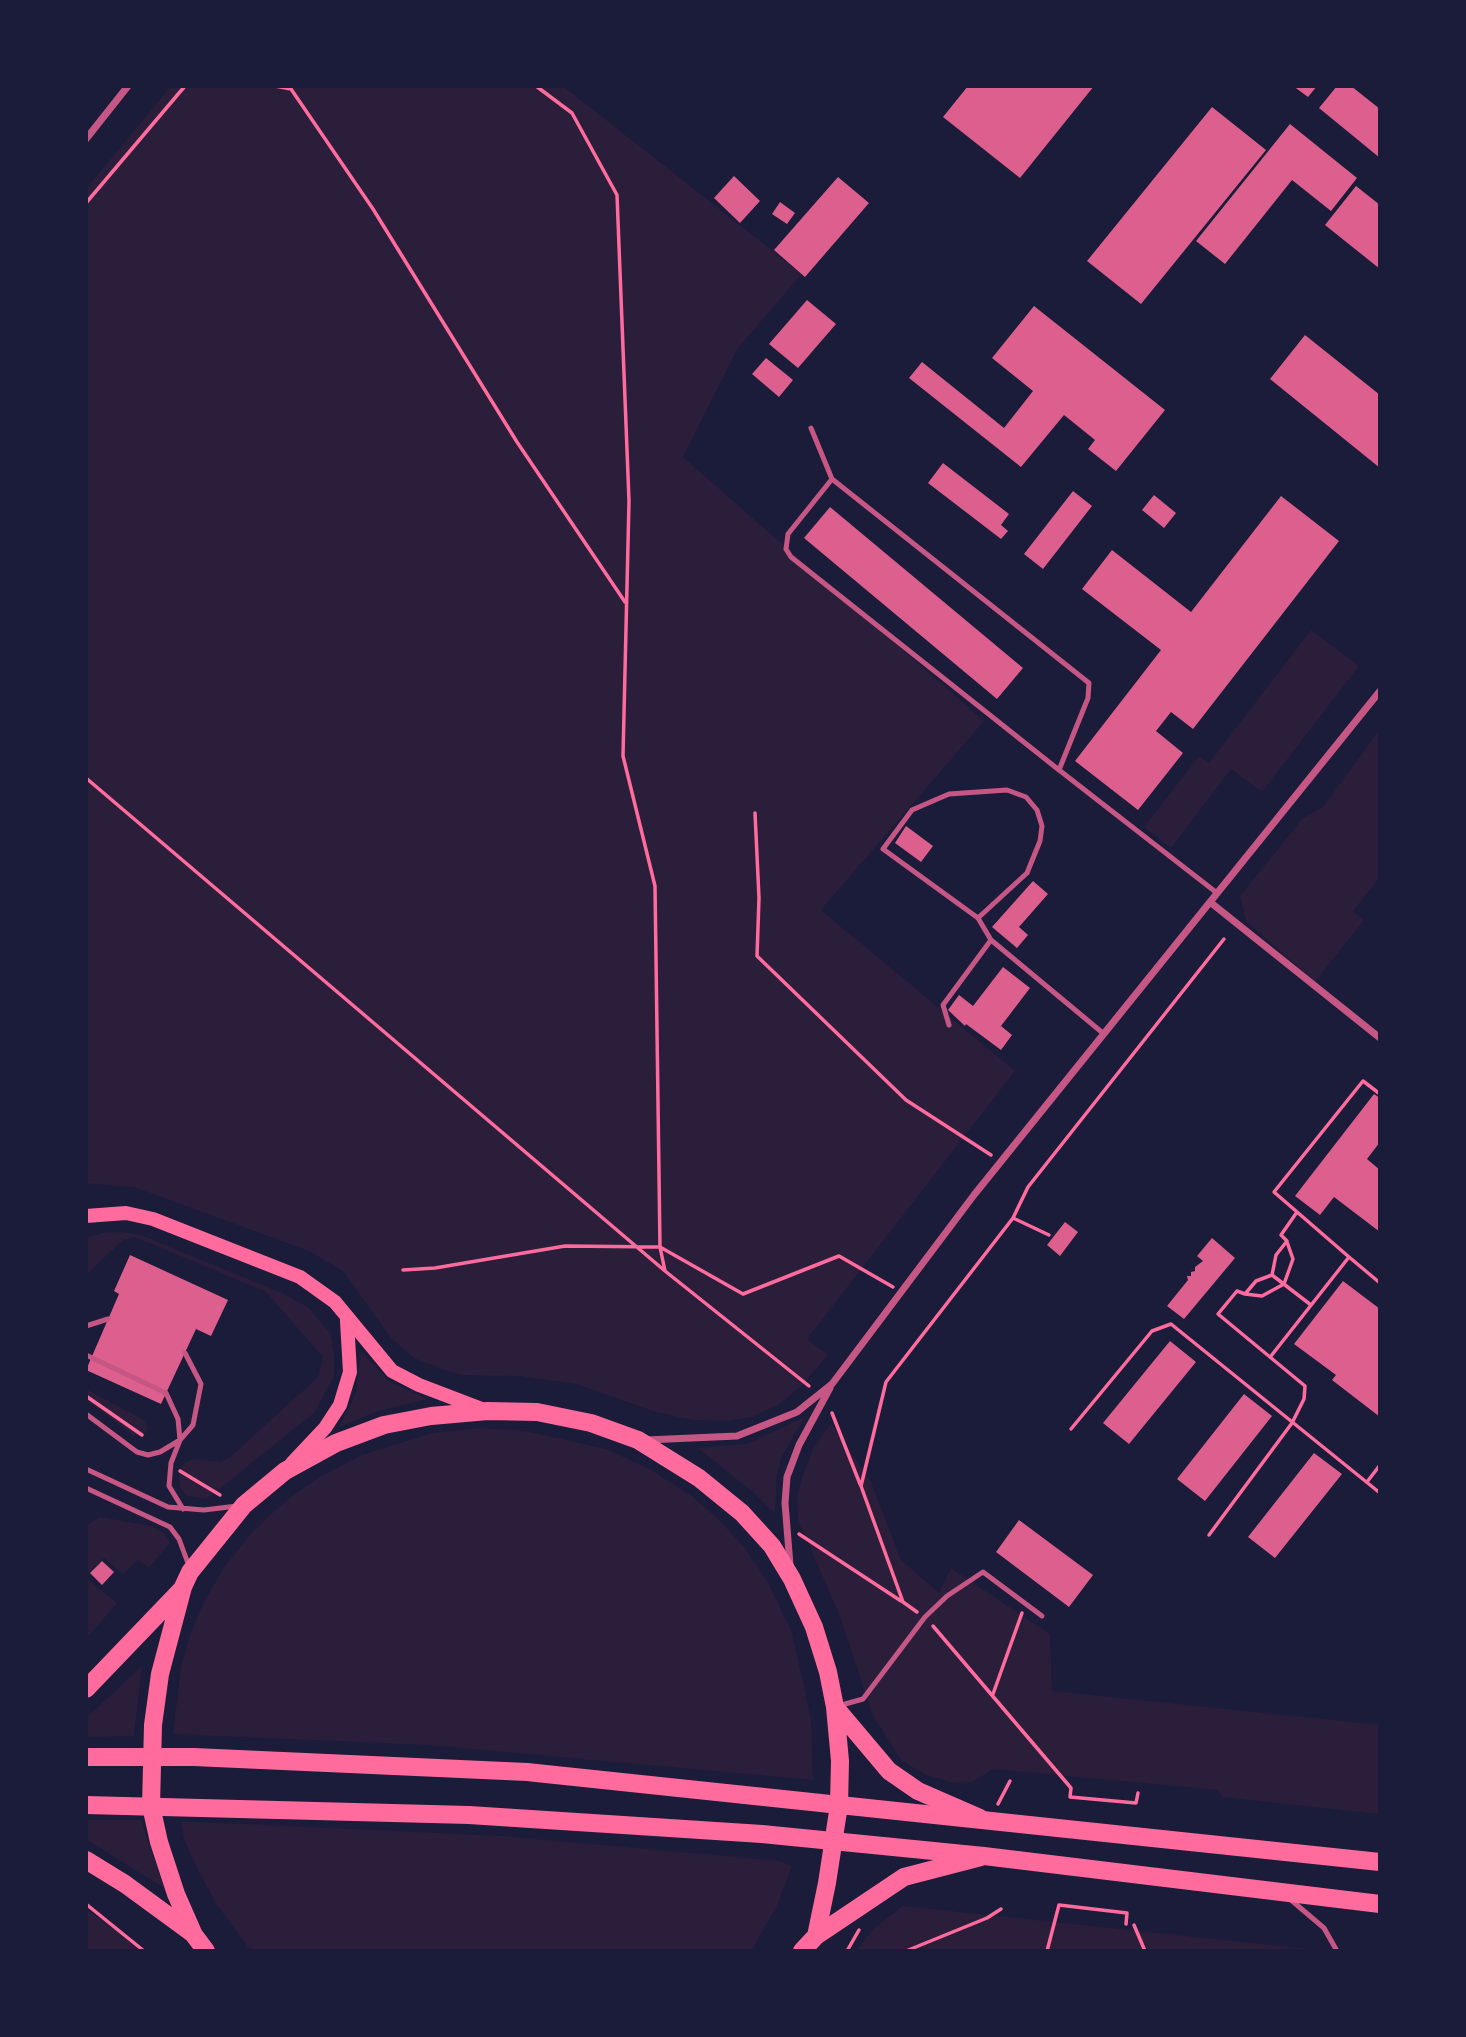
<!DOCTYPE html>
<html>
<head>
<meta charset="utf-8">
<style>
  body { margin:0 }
  #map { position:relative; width:1466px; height:2037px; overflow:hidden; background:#1b1b3a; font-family:Ubuntu,sans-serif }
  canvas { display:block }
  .frame { position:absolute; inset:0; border:88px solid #1b1b3a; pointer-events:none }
</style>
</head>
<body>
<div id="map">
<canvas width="1466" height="2037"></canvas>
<div class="frame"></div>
</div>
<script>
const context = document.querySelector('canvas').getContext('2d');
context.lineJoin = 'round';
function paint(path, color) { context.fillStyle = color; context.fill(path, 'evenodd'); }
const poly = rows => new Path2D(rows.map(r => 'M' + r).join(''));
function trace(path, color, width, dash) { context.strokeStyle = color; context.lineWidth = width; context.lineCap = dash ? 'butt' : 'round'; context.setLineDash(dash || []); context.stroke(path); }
paint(poly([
  [171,86,563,86,802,274,738,348,683,457,984,721,821,910,1015,1071,807,1339,828,1355,800,1387,778,1405,752,1417,726,1421,692,1420,659,1413,576,1384,520,1376,460,1375,439,1368,414,1358,391,1338,343,1271,309,1251,134,1187,86,1183,86,189],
  [1311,630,1359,666,1262,792,1231,769,1171,848,1144,827,1199,756,1209,763],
  [1380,729,1380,877,1353,911,1364,920,1315,982,1246,921,1240,896,1302,819,1323,807],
  [122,1232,141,1235,284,1294,308,1307,330,1333,334,1353,334,1376,315,1412,207,1499,187,1496,180,1488,179,1470,185,1463,194,1459,220,1462,230,1457,318,1377,323,1357,266,1292,135,1237,123,1240,86,1275,86,1238,102,1233],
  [361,1351,390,1382,428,1399,378,1411,339,1427,356,1393],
  [86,1389,144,1420,148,1427,146,1432,142,1436,133,1435,86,1400],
  [805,1417,782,1456,777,1476,775,1514,755,1494,698,1448,747,1444],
  [831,1423,871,1482,901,1560,939,1593,951,1568,1050,1634,1052,1691,1380,1725,1380,1814,1222,1797,1218,1790,994,1769,972,1782,954,1783,926,1775,902,1761,873,1716,839,1614,798,1520,797,1496,804,1472,814,1447],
  [480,1428,526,1431,606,1449,650,1469,693,1497,720,1521,744,1547,766,1579,792,1632,811,1719,813,1780,429,1745,173,1734,181,1667,190,1635,204,1602,225,1566,253,1531,287,1500,321,1476,362,1455,432,1433],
  [101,1517,152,1526,165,1534,170,1543,149,1568,138,1560,123,1574,104,1558,86,1575,86,1525],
  [86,1578,117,1603,86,1639],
  [142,1666,134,1736,86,1737,86,1718],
  [86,1820,141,1820,164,1888,86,1839],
  [181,1821,501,1836,780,1861,792,1866,777,1906,751,1951,251,1951,217,1905,199,1872,184,1840],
  [903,1906,1318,1950,1319,1951,856,1951,873,1929],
  [86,1909,118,1931,139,1951,86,1951]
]), '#2a1e3b');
paint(poly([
  [968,86,1094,86,1020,178,943,117],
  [1293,86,1317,86,1308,97],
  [1337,86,1351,86,1380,109,1380,158,1319,108],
  [1212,107,1266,150,1141,304,1087,261],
  [1290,124,1357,178,1331,211,1292,180,1225,264,1196,241],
  [734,176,760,201,740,223,714,198],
  [838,177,869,203,805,277,774,250],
  [1356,186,1380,205,1380,269,1325,225],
  [780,202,795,213,787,224,772,214],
  [807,300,836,324,798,368,769,344],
  [1034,306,1165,410,1116,471,1088,449,1095,440,1064,415,1021,467,909,378,922,362,1004,428,1033,391,992,358],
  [1305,335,1380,395,1380,468,1270,379],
  [766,358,793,380,779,397,752,374],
  [943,463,1009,514,1001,525,1008,531,1001,539,928,483],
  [1073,491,1092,506,1043,569,1024,554],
  [1154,495,1176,513,1164,528,1142,510],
  [1281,496,1339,541,1193,729,1171,712,1156,731,1183,753,1138,810,1075,761,1161,650,1082,589,1112,550,1191,612],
  [830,507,1023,668,997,699,804,538],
  [906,826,933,846,921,862,895,843],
  [1033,881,1048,894,1019,927,1028,935,1017,948,992,927],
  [1003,967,1030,988,1001,1026,1012,1035,1001,1050,966,1024,965,1026,948,1010,959,995,973,1006],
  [1374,1094,1380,1098,1380,1142,1367,1159,1380,1170,1380,1232,1334,1197,1320,1215,1295,1196],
  [1065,1222,1078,1232,1060,1256,1047,1245],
  [1212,1238,1235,1258,1184,1319,1167,1306,1188,1280,1187,1276,1191,1276,1191,1272,1195,1271,1195,1267,1203,1261,1197,1256],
  [130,1255,228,1300,211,1336,196,1329,161,1404,86,1370,119,1294,114,1291],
  [1343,1281,1380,1309,1380,1417,1332,1380,1336,1375,1294,1344],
  [1170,1341,1196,1362,1129,1444,1103,1423],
  [1244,1394,1272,1416,1205,1501,1177,1479],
  [1314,1453,1342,1474,1275,1558,1248,1537],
  [1019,1520,1093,1575,1069,1607,996,1552],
  [102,1561,114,1572,102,1585,90,1573]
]), '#dd5f8e');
trace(poly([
  [275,86,291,89,373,209,517,442,625,602],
  [536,86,572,113,617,195,629,501,623,756,655,886,660,1247,665,1271],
  [86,203,185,86],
  [86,778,665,1271,809,1386],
  [755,813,759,898,757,956,906,1100,991,1155],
  [1013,1218,1049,1235],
  [1349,1257,1274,1192,1363,1081,1380,1094],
  [403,1270,435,1268,565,1246,660,1247,743,1294,839,1256,893,1287],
  [1272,1275,1311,1305],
  [1245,1294,1262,1296,1284,1284,1293,1259,1287,1242],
  [1271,1356,1349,1257,1380,1283],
  [86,1396,142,1435],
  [832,1413,860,1484],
  [1071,1429,1152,1331,1171,1324,1380,1493],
  [180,1471,220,1495],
  [1367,1482,1380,1465],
  [799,1534,901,1601],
  [1209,1535,1292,1423,1304,1399,1305,1386,1218,1314,1237,1291,1245,1294,1256,1281,1272,1275,1276,1255,1287,1241,1281,1235,1297,1212],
  [917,1612,903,1602,861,1486,886,1382,1013,1218,1028,1187,1224,939],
  [933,1626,1071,1788,1070,1797,1136,1803,1138,1793],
  [993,1694,1022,1613],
  [998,1804,1010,1781],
  [86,1904,144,1951],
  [1134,1925,1145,1951],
  [847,1951,859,1930],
  [906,1951,987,1918,1001,1909],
  [1047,1951,1059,1905,1127,1913,1126,1924]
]), '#ff6b9d', 3.5);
trace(poly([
  [811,428,832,479,1089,683,1088,698,1059,770,1217,893],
  [832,479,788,534,786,549,791,557,1059,770],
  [978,918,1027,873,1040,841,1042,826,1037,810,1026,797,1007,790,949,794,912,810,883,849,978,918,991,940,1104,1034],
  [949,1025,943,1005,991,940],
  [86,1326,108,1319],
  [86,1355,166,1393,178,1419,180,1440,171,1463,169,1486,183,1509],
  [86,1414,137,1452,148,1455,160,1452,180,1440,193,1425,201,1384,185,1353],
  [86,1469,168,1507,204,1510,237,1506],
  [86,1488,170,1527,179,1539,189,1566],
  [838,1706,863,1699,925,1617,947,1596,983,1572,1042,1616],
  [1291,1900,1324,1928,1337,1951]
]), '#c65784', 5);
trace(poly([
  [86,139,128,86],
  [1210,902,1380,1038],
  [646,1440,737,1436,797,1412,832,1384,974,1195,1380,691],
  [790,1565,785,1503,787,1477,799,1445,830,1388]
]), '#c65784', 7);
trace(poly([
  [86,1216,126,1213,153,1219,300,1277,335,1302,392,1371,419,1385,487,1411],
  [292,1463,325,1428,340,1405,350,1372,347,1321]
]), '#ff6b9d', 14);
trace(poly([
  [86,1689,181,1590],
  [835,1707,889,1771,918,1791,980,1818],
  [86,1860,125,1884,192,1933],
  [816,1936,904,1877,981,1857],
  [206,1951,194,1935,176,1894,159,1842,151,1806,153,1725,160,1674,183,1587,190,1572,244,1505,285,1471,336,1443,384,1425,431,1416,488,1411,537,1412,591,1423,638,1440,699,1478,742,1513,772,1546,792,1579,814,1627,828,1672,835,1707,840,1761,839,1805,827,1883,816,1936,802,1951]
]), '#ff6b9d', 18);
trace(poly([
  [86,1757,194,1757,527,1772,1380,1862],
  [86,1805,469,1815,762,1834,984,1856,1380,1904]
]), '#ff6b9d', 18);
</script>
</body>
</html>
